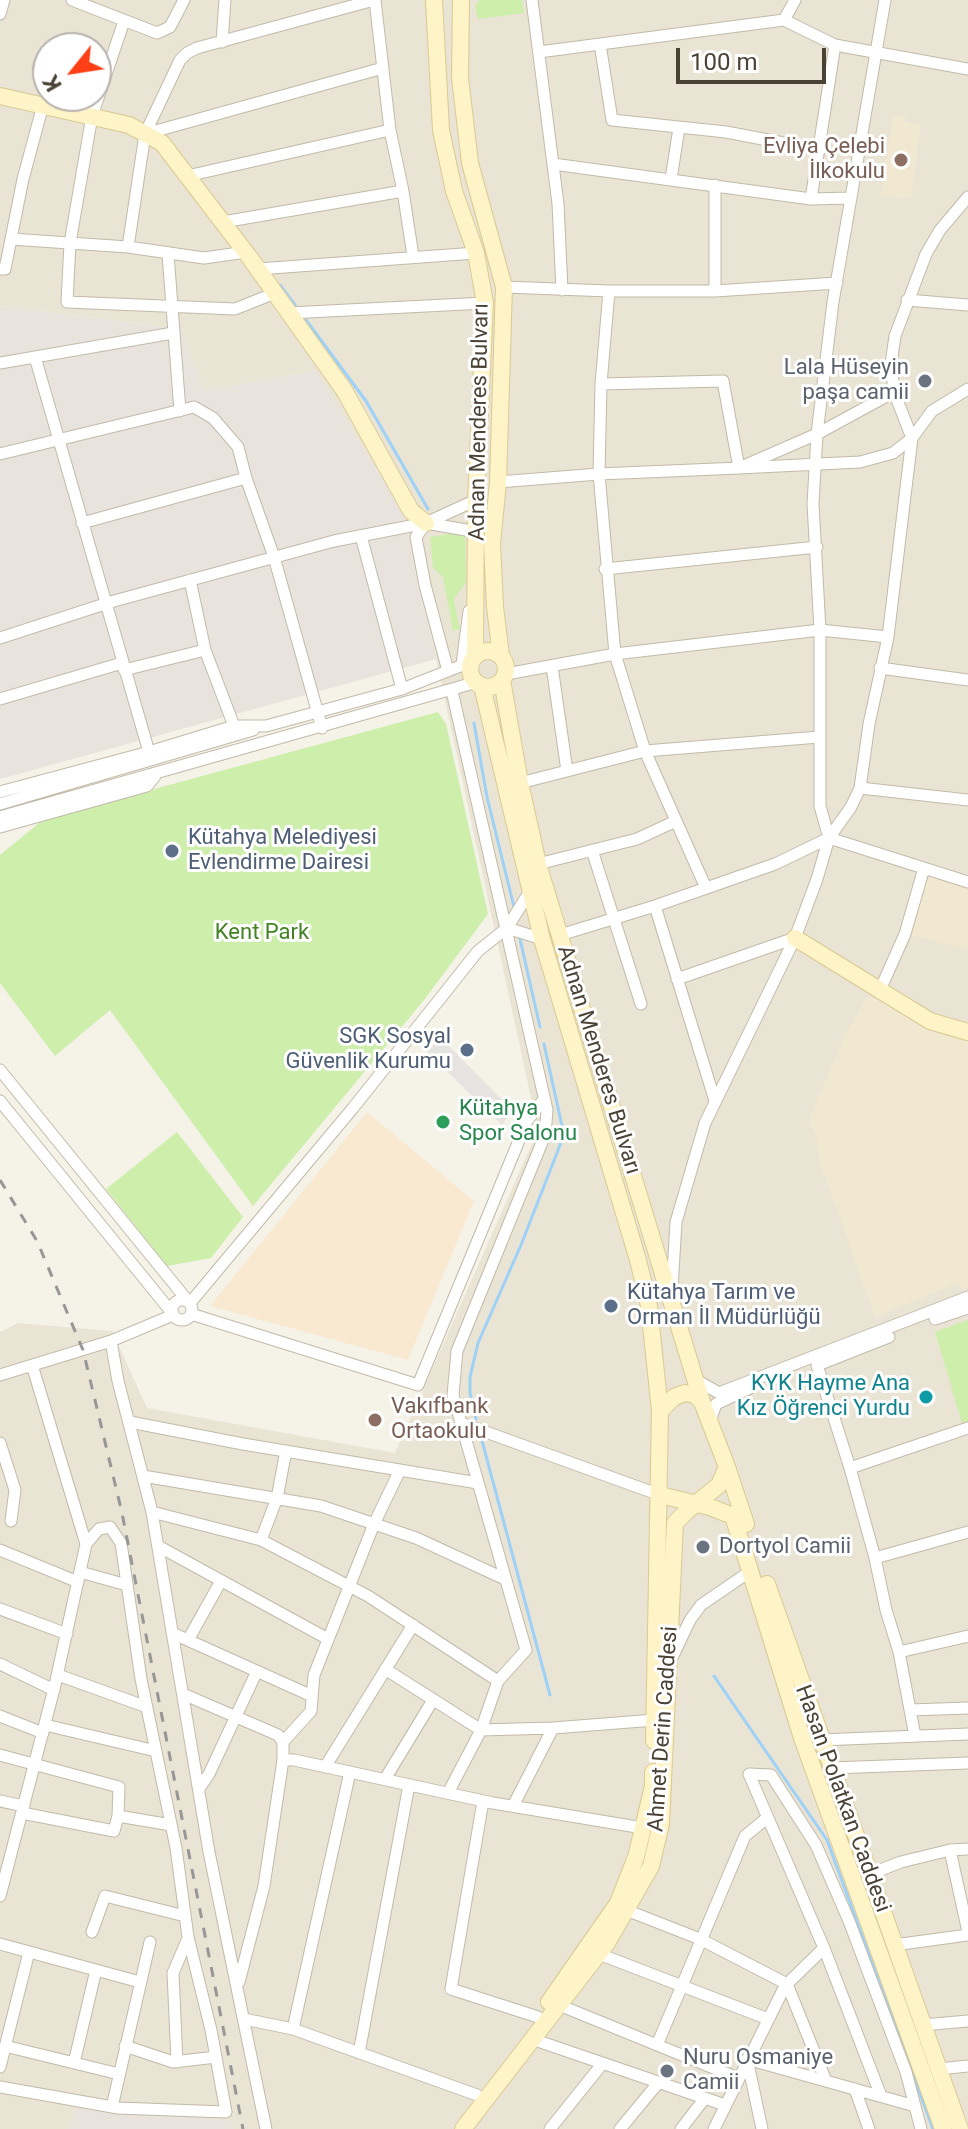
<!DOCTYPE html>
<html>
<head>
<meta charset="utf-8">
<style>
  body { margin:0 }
  #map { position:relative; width:968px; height:2129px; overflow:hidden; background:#f5f2e8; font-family:Roboto,sans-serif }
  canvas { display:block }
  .north { position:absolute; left:32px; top:32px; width:80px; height:80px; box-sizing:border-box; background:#fff; border:2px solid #b7b3ae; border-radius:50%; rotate:240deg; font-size:22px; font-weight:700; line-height:32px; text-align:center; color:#4a4235 }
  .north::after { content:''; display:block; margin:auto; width:28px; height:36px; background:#ff3f15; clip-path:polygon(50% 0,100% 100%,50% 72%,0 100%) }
  .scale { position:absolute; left:676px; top:48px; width:150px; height:36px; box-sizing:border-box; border:4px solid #4a4235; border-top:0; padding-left:10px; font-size:24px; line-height:28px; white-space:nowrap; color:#4a4235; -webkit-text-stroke:6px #fff; paint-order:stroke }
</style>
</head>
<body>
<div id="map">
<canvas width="968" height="2129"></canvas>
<div class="north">K</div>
<div class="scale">100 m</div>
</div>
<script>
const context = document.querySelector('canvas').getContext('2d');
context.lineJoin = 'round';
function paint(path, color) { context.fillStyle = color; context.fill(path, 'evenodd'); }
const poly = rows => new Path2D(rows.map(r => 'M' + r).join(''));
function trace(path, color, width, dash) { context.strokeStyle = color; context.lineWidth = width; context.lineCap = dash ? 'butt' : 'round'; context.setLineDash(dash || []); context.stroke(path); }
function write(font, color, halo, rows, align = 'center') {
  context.font = font + ' Roboto,sans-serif'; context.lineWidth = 6; context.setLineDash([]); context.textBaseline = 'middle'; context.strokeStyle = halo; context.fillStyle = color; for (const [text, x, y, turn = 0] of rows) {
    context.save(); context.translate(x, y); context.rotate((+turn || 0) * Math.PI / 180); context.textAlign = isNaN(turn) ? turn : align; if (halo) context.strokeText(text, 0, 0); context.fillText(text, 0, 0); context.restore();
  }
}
paint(poly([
  [0,0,968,0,968,2129,0,2129,0,1332,18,1323,112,1331,147,1408,395,1453,538,1130,436,659,401,510,316,371,202,391,182,329,0,306],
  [48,48,96,48,96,96,48,96]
]), '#eae4d5');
paint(poly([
  [367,1112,474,1201,408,1360,210,1306]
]), '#f9e9d1');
paint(poly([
  [0,306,182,329,203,391,316,371,401,510,436,659,0,779],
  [78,2106,232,2121,233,2129,68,2129]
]), '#e8e3dc');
paint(poly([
  [893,115,905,116,906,122,921,124,911,198,881,196],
  [922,874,968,885,968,950,905,934],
  [867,996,968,1035,968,1287,963,1289,958,1283,875,1317,819,1160,816,1134,808,1122,843,1039]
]), '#f0e8d0');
paint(poly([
  [479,0,522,0,524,13,478,19,475,6],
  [465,531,466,582,454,599,460,629,453,631,443,577,433,568,430,537],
  [438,712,446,724,488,914,424,1000,253,1206,110,1010,55,1056,0,983,0,855,44,819],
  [177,1132,243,1217,211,1258,167,1266,106,1189],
  [968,1320,968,1421,962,1423,935,1332]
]), '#ceeeac');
paint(poly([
  [440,1037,512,1110,502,1125,427,1052]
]), '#e6e4e0');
trace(poly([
  [280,285,295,305],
  [306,320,366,401,428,509],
  [474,723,487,797,514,907],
  [520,939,540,1027],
  [476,1419,470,1393,470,1377,478,1343,521,1245,564,1135,544,1044],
  [481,1437,550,1695],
  [714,1676,827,1840,933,2129]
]), '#9ed1f8', 3);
const street = poly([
  [72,0,157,33,170,27,184,0],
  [375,0,390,130,403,191,413,256],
  [532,0,558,204,562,290],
  [0,14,4,0],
  [784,20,795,0],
  [124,21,92,116,70,243,67,302,235,309,275,293],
  [222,42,225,0],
  [600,44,612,120,726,132,820,150],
  [539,52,784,20,835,45,968,69],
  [145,134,383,68],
  [553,164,811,199,851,198],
  [187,176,390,130],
  [671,179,679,128],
  [715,185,715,291],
  [811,199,835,45],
  [223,222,403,191],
  [11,239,128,247,204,258,246,252],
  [128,247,145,134,180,60,187,53,197,48,374,0],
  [168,254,180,411],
  [0,269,5,269,23,179,43,105],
  [258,269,476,253],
  [504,287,609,291,715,291,837,283],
  [609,291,601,384,599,474,615,654,645,751,706,888],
  [907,300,968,305],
  [289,313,485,303],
  [35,357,149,752],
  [0,363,173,333],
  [601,384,723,381,739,468,860,462,893,453,912,438,894,392,891,364,895,336,926,254,940,230,968,197],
  [0,454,194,407,213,418,238,447,246,478,274,557,322,728],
  [498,482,599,474,739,468,817,434,894,392],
  [82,523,246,478],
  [361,536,402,689],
  [605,569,817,547],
  [190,580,205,650,234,726],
  [0,638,114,601,334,541,426,523,477,532,476,538],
  [462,664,469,611],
  [552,666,567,771],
  [880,668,968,680],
  [124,670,205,650],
  [448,671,425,585,416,537,426,523,476,500],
  [506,674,615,654,820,630,888,637],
  [452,691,547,1110,545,1135,457,1351,453,1395,526,1650,498,1681],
  [0,699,122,663],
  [520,783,645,751,819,737],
  [860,788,968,800],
  [0,792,149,752,234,726,266,726,402,689,468,663],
  [0,804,253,730],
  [0,817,477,682],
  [0,827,147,786,155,776],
  [829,838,851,807,860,788,869,724,888,637,912,438,932,411,968,389],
  [829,838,968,882],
  [592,850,641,1004],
  [538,864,637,839,676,821],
  [655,906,715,1101],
  [507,928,542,939],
  [560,935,655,906,775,864,829,838],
  [677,979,795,938],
  [880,990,905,934,924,868],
  [0,1070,187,1300],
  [0,1101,173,1314],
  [672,1289,676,1222,705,1123,795,938,817,879,829,838,820,806,820,630,813,504,817,434,833,302,885,0],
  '172 1310a10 10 0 1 1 20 0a10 10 0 1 1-20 0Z',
  [190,1303,353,1108,478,951,507,928,530,891],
  [191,1314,418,1385,527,1121,544,1099],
  [935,1319,968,1308],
  [111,1341,118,1381,152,1512,209,1852,266,2129],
  [823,1363,889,1337],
  [817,1365,850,1468,875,1558,886,1610,899,1652,915,1736],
  [0,1375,111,1341,173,1315],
  [696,1380,719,1393,968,1297],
  [710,1421,716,1404,750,1388],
  [130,1422,243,1444,478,1483],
  [461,1423,660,1495],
  [0,1443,15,1490,11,1521],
  [850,1468,968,1428],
  [143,1476,321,1506,416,1538,505,1579],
  [152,1512,261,1540,368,1596,498,1681,481,1730,385,1669],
  [261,1540,277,1498,286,1451],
  [158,1546,328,1639],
  [0,1550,78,1582],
  [875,1558,968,1532],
  [80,1572,127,1585],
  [0,1609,67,1634],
  [172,1633,312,1696],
  [188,1640,221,1581],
  [899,1652,968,1636],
  [671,1660,690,1620,701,1605,752,1570],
  [0,1664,54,1690],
  [58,1675,147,1707],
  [183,1694,278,1735,283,1742,283,1760],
  [910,1710,968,1708],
  [0,1716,43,1733],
  [45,1725,156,1751],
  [821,1740,968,1734],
  [283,1742,311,1711,314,1675,374,1524,400,1470],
  [0,1755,119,1787,118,1816],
  [325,1767,413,1625],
  [831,1768,968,1763],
  [385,1779,433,1700],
  [199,1789,209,1774,257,1671],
  [448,1793,481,1730,553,1728,655,1720],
  [0,1801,24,1806],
  [483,1801,451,1989,538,2017],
  [513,1806,553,1728],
  [22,1813,114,1831,118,1816,171,1825],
  [950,1850,968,1932],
  [870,1874,901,1862,950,1850,968,1849],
  [0,1896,55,1685,86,1544,32,1365],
  [626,1910,700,1939,787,1984,826,2081],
  [92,1932,105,1896,185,1916],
  [0,1944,140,1982],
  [894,1945,968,1935],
  [599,1954,768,2019],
  [239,1982,264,1886,283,1760,294,1760,493,1803,643,1828],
  [559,2005,738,2078],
  [244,2019,293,2029,477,2095],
  [923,2025,968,2021],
  [293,2029,350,1772],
  [532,2039,725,2105],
  [657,2045,745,1836,767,1818],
  [5,2046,119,2074],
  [125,2046,173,2062,216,2057],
  [359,2053,409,1785],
  [177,2062,173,1973,188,1938],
  [74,2063,96,1970],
  [0,2067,29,1952],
  [939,2069,968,2066],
  [0,2087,118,2108,226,2112,211,2030,188,1937,176,1848,141,1679,121,1543,110,1527,99,1529,86,1544],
  [855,2089,869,2129],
  [881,2096,824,1948,749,1774,771,1775,816,1845,849,1921,906,2072,921,2129],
  [112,2107,150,1942],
  [550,2129,603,2063],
  [620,2129,659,2082],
  [681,2129,705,2098],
  [714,2129,785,1986,824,1948],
  [762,2129,747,2059,915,2106]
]);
const secondary = poly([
  [434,0,441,130,454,191,476,253,485,303,476,500,475,657],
  [461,0,460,78,470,163,504,287,498,482,492,544,495,607,501,656],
  [0,96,129,125,162,143,250,258,344,390,411,511,426,523],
  '470 669a18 18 0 1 1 36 0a18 18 0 1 1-36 0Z',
  [482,686,542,939,638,1260,649,1306,660,1411,654,1741],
  [795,938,930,1021,968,1032],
  [660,1411,674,1397,685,1393,695,1395,702,1402],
  [727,1467,746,1524],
  [660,1495,710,1507,733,1516,802,1738,943,2129],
  [767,1584,960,2129],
  [549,2002,618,1903,636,1857,653,1786,653,1772],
  [463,2129,607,1943,651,1866,661,1824,675,1523,687,1511,719,1485,727,1467,702,1402,538,864,520,783,502,680]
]);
trace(street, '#c2baa9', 13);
trace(secondary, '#dac992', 18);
trace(street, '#fff', 11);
trace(secondary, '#fff3c8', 16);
trace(poly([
  [0,1180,37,1241,83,1350,122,1513,243,2129]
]), '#979797', 3, [10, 10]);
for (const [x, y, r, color] of [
  [901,160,8,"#8d6e63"],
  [925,381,8,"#6b7280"],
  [172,851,8,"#5c6f8a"],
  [467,1050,8,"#5c6f8a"],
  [443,1122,8,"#2e9e5b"],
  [611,1306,8,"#5c6f8a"],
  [926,1397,8,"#0f9aa8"],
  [375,1420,8,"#8d6e63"],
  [703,1547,8,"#6b7280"],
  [667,2071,8,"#6b7280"]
]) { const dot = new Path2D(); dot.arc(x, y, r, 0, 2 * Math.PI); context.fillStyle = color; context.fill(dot); trace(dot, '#fff', 3); }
write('22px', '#785e54', '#fff', [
  ["Evliya Çelebi",885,147],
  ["İlkokulu",885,172],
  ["Vakıfbank",391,1407,"left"],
  ["Ortaokulu",391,1432,"left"]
], 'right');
write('22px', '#5b616d', '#fff', [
  ["Lala Hüseyin",909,368,"right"],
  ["paşa camii",909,393,"right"],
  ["Dortyol Camii",719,1547],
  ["Nuru Osmaniye",683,2058],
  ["Camii",683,2083]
], 'left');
write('22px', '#4a4235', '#fff', [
  ["Adnan Menderes Bulvarı",480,422,-89],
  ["Adnan Menderes Bulvarı",598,1060,73],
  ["Ahmet Derin Caddesi",664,1729,-86],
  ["Hasan Polatkan Caddesi",842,1799,70]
]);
write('22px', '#4e5e75', '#fff', [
  ["Kütahya Melediyesi",188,838],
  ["Evlendirme Dairesi",188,863],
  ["SGK Sosyal",451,1037,"right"],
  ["Güvenlik Kurumu",451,1062,"right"],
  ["Kütahya Tarım ve",627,1293],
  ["Orman İl Müdürlüğü",627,1318]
], 'left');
write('22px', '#438321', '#fff', [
  ["Kent Park",262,933]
]);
write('22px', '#27864d', '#fff', [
  ["Kütahya",459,1109],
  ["Spor Salonu",459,1134]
], 'left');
write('22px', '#0d838f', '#fff', [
  ["KYK Hayme Ana",910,1384],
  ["Kız Öğrenci Yurdu",910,1409]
], 'right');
</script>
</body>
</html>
